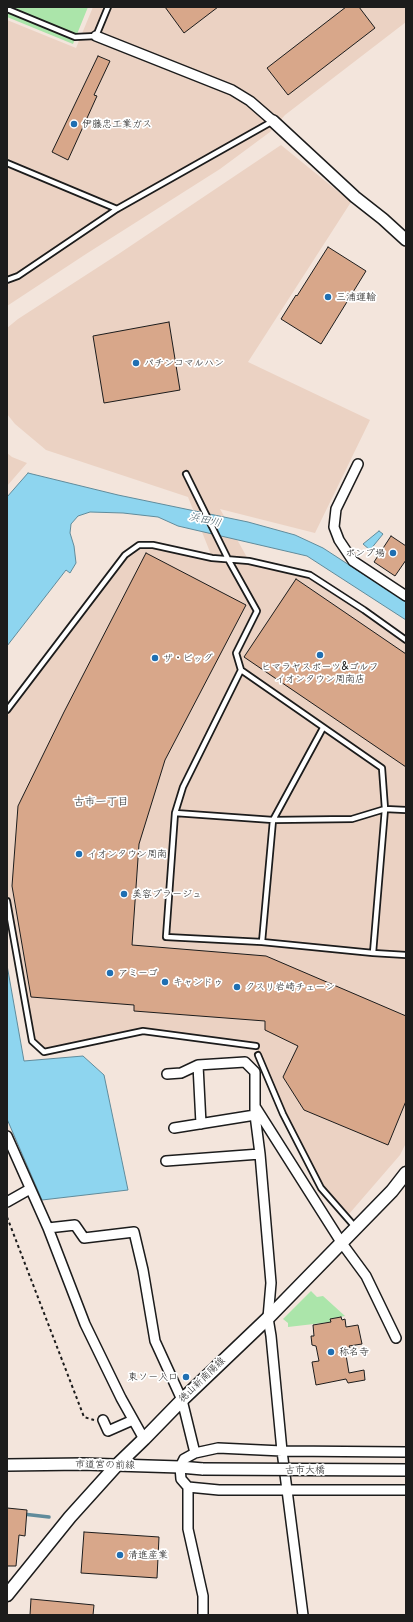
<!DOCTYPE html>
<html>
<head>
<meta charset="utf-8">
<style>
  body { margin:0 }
  #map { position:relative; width:413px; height:1622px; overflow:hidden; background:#f3e5dc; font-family:"Playpen Sans",sans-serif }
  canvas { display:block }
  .frame { position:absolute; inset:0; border:8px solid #1c1c1c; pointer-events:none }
</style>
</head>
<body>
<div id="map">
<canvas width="413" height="1622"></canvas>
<div class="frame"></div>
</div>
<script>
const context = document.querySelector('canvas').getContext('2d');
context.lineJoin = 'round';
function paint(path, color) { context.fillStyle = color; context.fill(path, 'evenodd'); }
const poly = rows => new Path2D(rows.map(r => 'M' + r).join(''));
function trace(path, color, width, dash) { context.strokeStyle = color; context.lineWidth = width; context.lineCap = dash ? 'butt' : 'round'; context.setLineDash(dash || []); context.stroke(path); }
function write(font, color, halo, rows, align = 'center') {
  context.font = font + ' "Playpen Sans","Klee One",sans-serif'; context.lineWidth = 3.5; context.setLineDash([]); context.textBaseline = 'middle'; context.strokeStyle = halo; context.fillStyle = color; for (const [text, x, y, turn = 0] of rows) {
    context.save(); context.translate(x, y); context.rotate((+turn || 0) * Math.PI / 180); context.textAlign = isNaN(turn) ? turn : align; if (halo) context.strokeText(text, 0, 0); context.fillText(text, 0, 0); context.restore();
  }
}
paint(poly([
  [93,7,406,7,406,22,285,115,270,132,220,169,86,254,7,306,7,20,76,48],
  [281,145,351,202,248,362,370,420,315,533,220,509,249,561,310,575,406,640,406,1143,400,1155,349,1214,322,1184,279,1103,256,1046,143,1031,44,1052,32,1041,7,901,7,710,125,555,139,545,153,545,212,557,188,497,46,450,15,424,7,414,7,328,18,319,120,253],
  [7,453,12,457,27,463,7,486]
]), '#ebd2c3');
paint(poly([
  [7,7,88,7,73,44,7,17],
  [311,1291,317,1297,323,1296,345,1316,330,1319,331,1322,288,1327,288,1323,283,1319]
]), '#abe5aa');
const water = poly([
  [28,473,118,495,248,522,295,535,323,548,406,602,406,620,307,556,178,526,158,517,123,513,90,512,78,516,71,524,70,533,74,546,76,563,70,573,66,570,7,646,7,497,28,473],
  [379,531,383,534,370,550,363,544,379,531],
  [7,965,24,1061,83,1056,104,1075,128,1190,42,1200,7,1119,7,965]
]);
paint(water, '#8ed5ef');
trace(water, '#608b9b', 1);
trace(poly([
  [23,1514,49,1517]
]), '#608b9b', 3.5);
const building = poly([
  [165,7,218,7,184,33,165,7],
  [346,7,359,7,375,28,288,95,267,68,346,7],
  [98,56,110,61,94,95,97,96,68,160,52,152,98,56],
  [328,247,366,271,321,344,281,319,296,295,297,296,328,247],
  [169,322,180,390,104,403,93,336,169,322],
  [391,536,406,546,406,560,395,576,374,562,391,536],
  [146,553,246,605,165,760,139,844,132,945,266,956,406,1016,406,1101,388,1145,304,1110,283,1077,298,1046,265,1030,265,1021,134,1011,134,1005,31,997,12,886,18,806,64,712,146,553],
  [296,579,406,654,406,767,244,657,296,579],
  [341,1317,342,1320,345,1319,346,1327,358,1325,362,1344,349,1346,350,1348,345,1349,349,1373,364,1370,365,1380,348,1383,346,1379,316,1385,312,1362,319,1361,316,1346,312,1345,311,1336,314,1336,313,1325,331,1322,330,1319,341,1317],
  [7,1508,27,1510,25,1536,19,1535,16,1566,7,1566,7,1508],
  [84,1532,159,1537,157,1578,81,1573,84,1532],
  [31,1599,94,1605,93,1615,30,1615,31,1599]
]);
paint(building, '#d8a78a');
trace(building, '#1c1c1c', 1);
const service = poly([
  [7,9,75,37,96,36,108,7],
  [7,163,117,209],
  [7,280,18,276,117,209,273,121],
  [186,474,228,559,257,611,236,653,241,670,382,768,385,809,373,953],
  [241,670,183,787,175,813,166,937,262,942,373,953,406,955],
  [7,710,125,555,139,545,153,545,212,558,249,561,310,575,364,610,406,640],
  [175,813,273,820,352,819,385,809,406,810],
  [7,901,32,1041,44,1052,143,1031,256,1046],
  [262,942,273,820,323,728],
  [258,1055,283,1114,321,1188,356,1228]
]);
const minor = poly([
  [96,36,232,90,250,101,273,121],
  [358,464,336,509,334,527,339,540,353,561,406,596],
  [198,1065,201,1124],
  [167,1074,181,1073,198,1065,245,1062,255,1072,255,1115,260,1154,271,1283,268,1318,271,1336,282,1451,303,1615],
  [256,1108,341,1242,366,1276,396,1338],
  [174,1128,255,1115],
  [7,1136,48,1228,85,1324,121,1398,144,1439],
  [166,1161,260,1154],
  [7,1202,30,1189],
  [48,1228,75,1225,84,1238,134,1232,143,1270,155,1341,182,1400,195,1453],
  [103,1420,108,1431,133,1420],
  [406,1452,282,1451,218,1448,195,1453,184,1459,180,1467,181,1479,188,1487,219,1490,406,1490],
  [188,1487,188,1529,203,1596,203,1615]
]);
const tertiary = poly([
  [273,121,355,197,383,219,406,240],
  [7,1465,83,1464,180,1467,203,1469]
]);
const secondary = poly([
  [7,1595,70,1517,116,1466,144,1439,182,1400,268,1318,392,1191,406,1173]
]);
trace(service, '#1c1c1c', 8);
trace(minor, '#1c1c1c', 12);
trace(tertiary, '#1c1c1c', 14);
trace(secondary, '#1c1c1c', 15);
trace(poly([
  [7,1217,84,1417,94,1420]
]), '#1c1c1c', 2, [3, 3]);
trace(service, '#fff', 4.5);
trace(minor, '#fff', 9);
trace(tertiary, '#fff', 11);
trace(secondary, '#fff', 12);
const tertiaryBridge = poly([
  [203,1469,406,1470]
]);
trace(tertiaryBridge, '#1c1c1c', 14, []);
trace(tertiaryBridge, '#fff', 11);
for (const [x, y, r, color] of [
  [74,124,4,"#1f6fb2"],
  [328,297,4,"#1f6fb2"],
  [136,363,4,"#1f6fb2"],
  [393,553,4,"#1f6fb2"],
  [320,655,4,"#1f6fb2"],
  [155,658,4,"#1f6fb2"],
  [79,854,4,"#1f6fb2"],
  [124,894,4,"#1f6fb2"],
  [110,973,4,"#1f6fb2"],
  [165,982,4,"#1f6fb2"],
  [237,987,4,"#1f6fb2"],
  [331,1352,4,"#1f6fb2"],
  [186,1377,4,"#1f6fb2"],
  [120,1555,4,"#1f6fb2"]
]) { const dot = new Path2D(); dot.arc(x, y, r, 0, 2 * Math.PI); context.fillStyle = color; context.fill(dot); trace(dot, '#fff', 1.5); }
write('10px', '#1c1c1c', '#fff', [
  ["伊藤忠工業ガス",82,124],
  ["三浦運輸",336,297],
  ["パチンコマルハン",144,363],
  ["ポンプ場",385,553,"right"],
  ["ザ・ビッグ",163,658],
  ["ヒマラヤスポーツ&ゴルフ",320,667,"center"],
  ["イオンタウン周南店",320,679,"center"],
  ["イオンタウン周南",87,854],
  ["美容プラージュ",132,894],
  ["アミーゴ",118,973],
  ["キャンドゥ",173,982],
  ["クスリ岩崎チェーン",245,987],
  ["称名寺",339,1352],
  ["東ソー入口",178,1377,"right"],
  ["清進産業",128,1555]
], 'left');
write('10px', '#1c1c1c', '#fff', [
  ["徳山新南陽線",202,1380,-44],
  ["市道宮の前線",105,1465,1],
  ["古市大橋",305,1470]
]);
write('italic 11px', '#445d66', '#fff', [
  ["浜田川",205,520,13]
]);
write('11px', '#1c1c1c', '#fff', [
  ["古市一丁目",101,802]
]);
</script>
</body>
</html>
